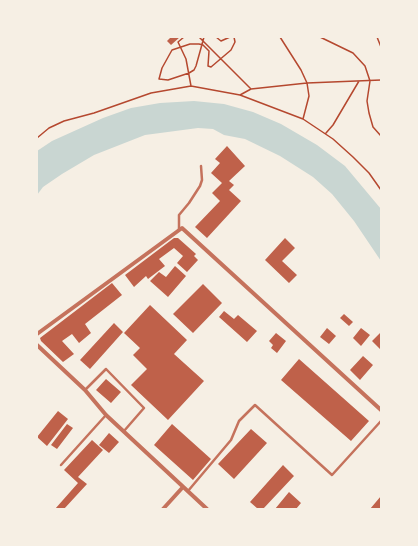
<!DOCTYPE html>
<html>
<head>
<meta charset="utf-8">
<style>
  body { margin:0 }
  #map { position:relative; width:418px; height:546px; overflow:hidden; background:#f6efe4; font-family:"IBM Plex Sans",sans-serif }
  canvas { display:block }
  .frame { position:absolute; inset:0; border:38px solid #f6efe4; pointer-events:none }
</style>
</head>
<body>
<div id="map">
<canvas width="418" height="546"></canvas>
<div class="frame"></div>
</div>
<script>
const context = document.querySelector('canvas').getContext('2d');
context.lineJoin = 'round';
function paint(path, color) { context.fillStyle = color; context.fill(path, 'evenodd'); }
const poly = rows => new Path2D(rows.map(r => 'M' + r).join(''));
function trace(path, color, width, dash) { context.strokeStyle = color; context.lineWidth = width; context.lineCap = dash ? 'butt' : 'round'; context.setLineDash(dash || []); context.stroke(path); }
paint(poly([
  [194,101,224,104,253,112,281,124,317,145,345,166,381,209,381,261,354,221,332,194,313,177,280,156,245,139,224,135,213,129,198,128,145,135,94,155,62,174,43,187,37,195,37,151,52,141,103,118,131,108,160,103]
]), '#c9d6d2');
paint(poly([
  [171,37,180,37,171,45,167,41],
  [227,146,245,166,229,181,234,185,229,190,241,201,207,238,195,227,220,201,212,193,222,183,211,173,220,163,215,159],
  [174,238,178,238,196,254,194,256,198,260,187,272,177,263,183,256,174,248,159,259,165,266,148,279,146,276,134,287,125,275],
  [285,238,295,248,282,261,297,275,289,283,265,260],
  [175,266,186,276,168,297,150,281,159,272,166,277],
  [112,283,122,295,85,324,91,333,79,343,72,334,62,341,74,354,63,362,41,341,40,338],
  [203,284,222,303,193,333,173,314],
  [150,305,187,340,174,354,204,381,168,420,131,385,147,369,133,355,140,348,124,333],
  [224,311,234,319,238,315,257,331,247,342,219,317],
  [344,314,353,322,349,326,340,318],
  [114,323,123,332,90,369,80,360],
  [327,328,336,336,329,344,320,337],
  [361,328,370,335,361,346,353,338],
  [381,332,381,350,372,341],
  [276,333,286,341,277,353,271,348,273,345,269,341],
  [363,356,373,365,360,380,350,370],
  [299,359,369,421,351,441,281,380],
  [106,379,121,392,111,403,96,390],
  [58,411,68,419,47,446,37,437],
  [67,424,73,428,57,449,51,445],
  [172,424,211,459,193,480,154,445],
  [251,429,267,443,234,479,218,464],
  [109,433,119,442,109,453,99,445],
  [92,440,103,450,78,477,87,484,64,509,55,509,78,483,64,470],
  [283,465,294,476,263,509,258,509,250,502],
  [289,492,301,503,296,509,275,509],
  [381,496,381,509,370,509]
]), '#bf614a');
trace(poly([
  [184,37,178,42,186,59,191,86],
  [199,37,251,89],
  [204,37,201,48,196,66,194,70,189,73,168,80,159,79,162,68,172,50,190,44,199,44,203,45,209,51,208,66,211,67,231,50,235,42,234,37],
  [216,37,221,41,230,37],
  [280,37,301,70,307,83,309,96,303,119],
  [320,37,353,53,365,66,370,81,367,101,369,113,373,127,381,136],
  [377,37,381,47],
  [240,95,251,89,307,83,381,80],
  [326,133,333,125,359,81],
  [37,138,49,128,64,121,94,113,151,93,191,86,240,95,303,119,333,139,353,157,369,173,381,190]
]), '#b5482f', 1.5);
trace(poly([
  [179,230,179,215,189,203,200,186,202,180,201,166],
  [85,390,106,369,144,408,124,431],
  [61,465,106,415],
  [188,491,231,440,239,421,255,405,332,475,381,421]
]), '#c5725c', 2.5);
trace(poly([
  [37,334,182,228,381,410],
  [37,345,85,390,106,415,207,509],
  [163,509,183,487]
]), '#c5725c', 4);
</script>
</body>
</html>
